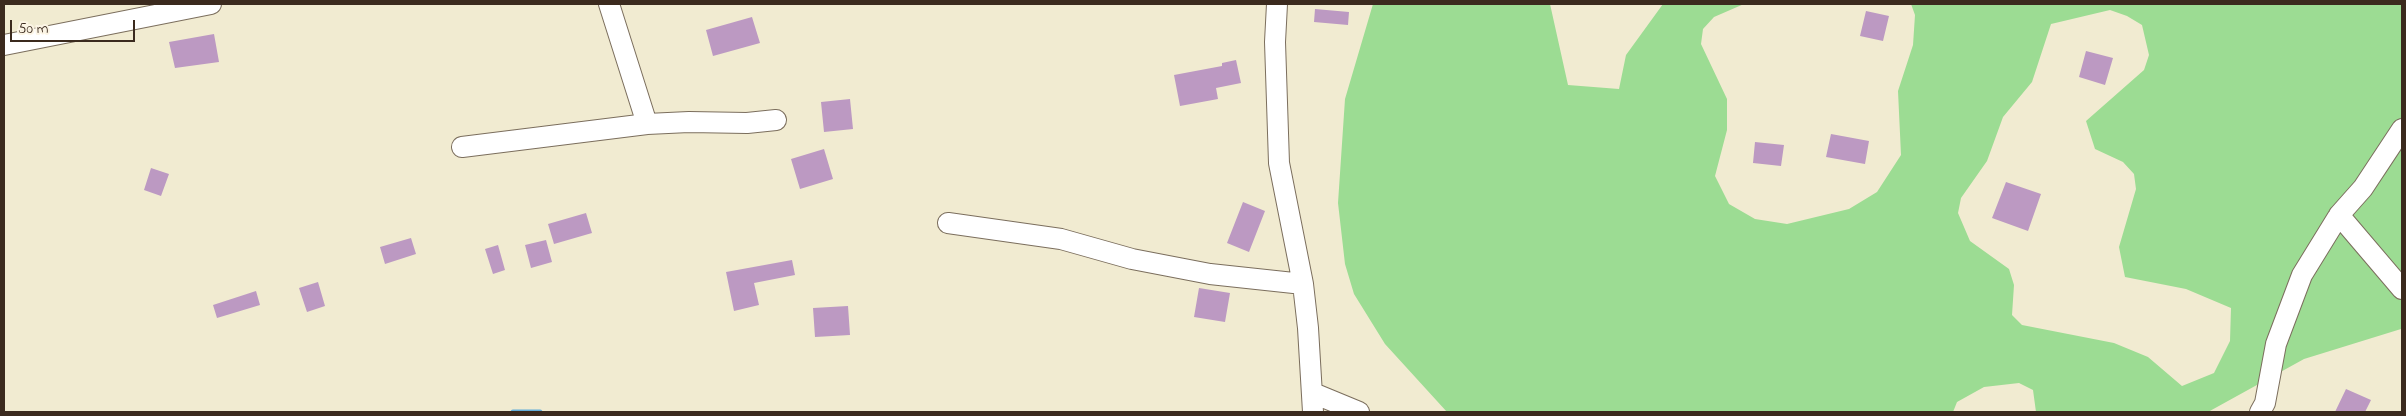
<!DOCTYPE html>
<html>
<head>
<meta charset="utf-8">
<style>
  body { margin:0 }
  #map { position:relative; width:2406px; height:416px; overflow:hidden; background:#f1ebd1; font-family:"Indie Flower",sans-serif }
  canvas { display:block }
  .frame { position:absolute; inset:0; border:5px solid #3b2a1e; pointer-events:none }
  .scale { position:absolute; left:10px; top:20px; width:125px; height:22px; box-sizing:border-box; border:2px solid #3b2a1e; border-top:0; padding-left:6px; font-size:15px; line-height:18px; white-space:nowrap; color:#3b2a1e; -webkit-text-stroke:4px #fcf5e5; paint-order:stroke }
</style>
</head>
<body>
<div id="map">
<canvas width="2406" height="416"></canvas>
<div class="frame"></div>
<div class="scale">50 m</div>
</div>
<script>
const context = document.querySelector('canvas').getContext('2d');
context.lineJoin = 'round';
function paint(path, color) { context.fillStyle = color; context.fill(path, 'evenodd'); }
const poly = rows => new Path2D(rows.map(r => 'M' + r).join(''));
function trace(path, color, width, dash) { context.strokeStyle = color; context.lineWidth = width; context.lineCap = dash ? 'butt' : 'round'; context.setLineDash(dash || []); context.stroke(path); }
paint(poly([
  [1373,4,1550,4,1568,85,1619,89,1626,55,1663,4,1744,4,1714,17,1703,29,1701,44,1727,99,1727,130,1715,176,1729,204,1755,219,1787,224,1849,209,1877,192,1901,155,1898,91,1913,45,1915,15,1911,4,2402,4,2401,329,2304,359,2208,412,2036,412,2033,390,2019,383,1984,387,1957,402,1953,412,1447,412,1385,344,1354,294,1345,264,1338,203,1345,99],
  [2110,10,2127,16,2142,25,2149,55,2144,70,2086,121,2095,149,2123,162,2134,174,2136,189,2119,247,2125,277,2186,289,2231,308,2230,341,2214,373,2182,386,2148,357,2114,343,2022,325,2012,315,2014,285,2009,269,1970,241,1958,213,1961,198,1987,161,2003,117,2032,82,2051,24]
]), '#9cdc93');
trace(poly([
  [513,412,540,412]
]), '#62adda', 5);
paint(poly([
  [1315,9,1349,12,1348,25,1314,22],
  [1866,11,1889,16,1883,41,1860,36],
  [752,17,760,43,713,56,706,30],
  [214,34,219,62,175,68,169,42],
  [2086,51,2113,58,2105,85,2079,77],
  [1236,60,1241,83,1216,88,1218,99,1180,106,1174,75,1222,66,1222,63],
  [850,99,853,129,824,132,821,102],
  [1831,134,1869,141,1865,164,1826,157],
  [1755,142,1784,145,1781,166,1753,163],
  [824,149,833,179,800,189,791,159],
  [151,168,169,174,161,196,144,190],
  [2006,182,2041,194,2028,231,1992,218],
  [1243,202,1265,211,1249,252,1227,243],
  [586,213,592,233,554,244,548,224],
  [411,238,416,254,385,264,380,247],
  [546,240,552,262,531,268,525,245],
  [498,245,505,270,493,274,485,249],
  [792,260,795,275,754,283,759,305,734,311,726,272],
  [318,282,325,306,307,312,299,288],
  [1199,288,1230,293,1225,322,1194,317],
  [256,291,260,305,217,318,213,305],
  [848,306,850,335,815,337,813,308],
  [2346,389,2371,400,2365,412,2335,412]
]), '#bc99c2');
const minor = poly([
  [1277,4,1275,42,1279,163,1303,284,1308,328,1313,412],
  [4,45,211,4],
  [647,124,689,122,747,123,776,120],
  [462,147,647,124,609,4],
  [2339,215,2402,289],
  [948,223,1061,239,1132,259,1210,274,1303,284],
  [1313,393,1359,412],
  [2260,412,2265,403,2276,344,2302,275,2339,215,2363,188,2402,129]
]);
trace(minor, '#7b6e5d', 22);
trace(minor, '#fff', 20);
</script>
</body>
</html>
